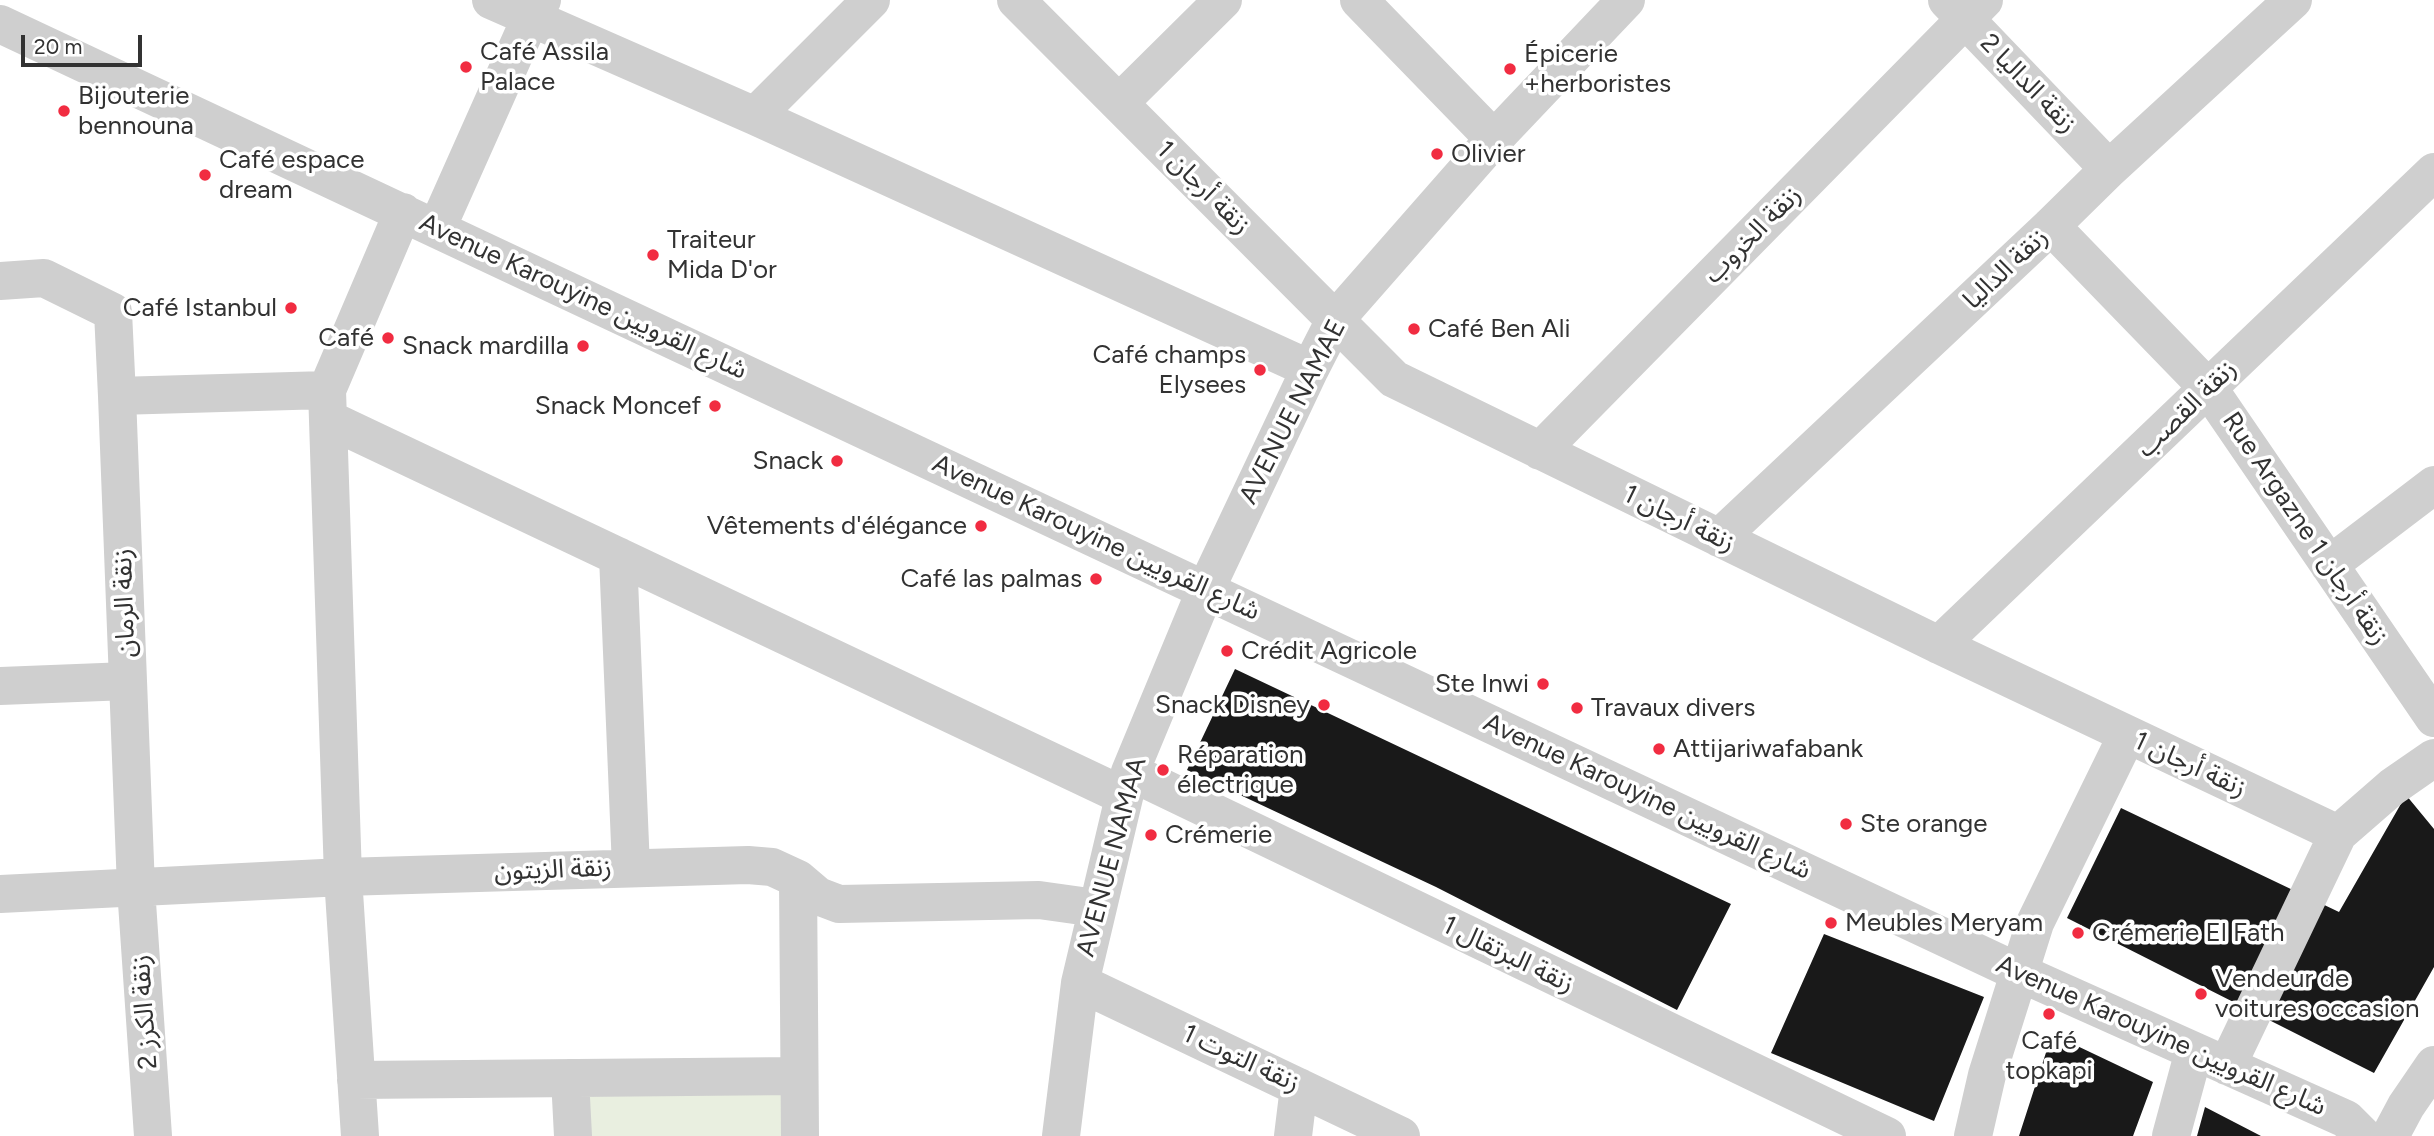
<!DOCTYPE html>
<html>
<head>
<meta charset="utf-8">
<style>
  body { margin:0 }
  #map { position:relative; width:2434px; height:1136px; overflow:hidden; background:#fff; font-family:Figtree,sans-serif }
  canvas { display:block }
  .scale { position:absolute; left:21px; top:35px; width:121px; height:32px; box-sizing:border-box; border:4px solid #323232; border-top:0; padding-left:9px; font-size:21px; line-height:24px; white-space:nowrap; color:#323232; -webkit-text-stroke:5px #fff; paint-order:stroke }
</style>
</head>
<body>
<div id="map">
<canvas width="2434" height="1136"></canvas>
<div class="scale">20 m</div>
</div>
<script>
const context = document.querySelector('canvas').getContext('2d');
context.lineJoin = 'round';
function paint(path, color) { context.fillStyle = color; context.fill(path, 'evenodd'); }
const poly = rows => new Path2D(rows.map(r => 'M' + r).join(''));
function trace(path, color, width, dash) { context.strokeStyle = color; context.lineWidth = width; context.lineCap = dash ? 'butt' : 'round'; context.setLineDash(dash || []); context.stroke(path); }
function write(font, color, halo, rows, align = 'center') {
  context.font = font + ' Figtree,"Noto Sans Arabic",sans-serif'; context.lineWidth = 7; context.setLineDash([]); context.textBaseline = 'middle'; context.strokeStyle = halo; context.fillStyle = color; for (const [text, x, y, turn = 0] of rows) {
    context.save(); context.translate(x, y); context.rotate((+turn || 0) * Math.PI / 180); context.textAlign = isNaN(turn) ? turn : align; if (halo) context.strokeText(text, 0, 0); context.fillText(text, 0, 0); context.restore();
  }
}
paint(poly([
  [797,1079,798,1136,584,1136,582,1080]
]), '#e9efe0');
paint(poly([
  [1235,669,1731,904,1677,1010,1436,887,1187,770],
  [2406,795,2434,829,2434,967,2374,1073,2067,918,2121,808,2339,912],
  [1824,934,1984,997,1934,1121,1771,1053],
  [2052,1034,2153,1082,2133,1136,2019,1136],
  [2205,1107,2261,1136,2197,1136]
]), '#191919');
trace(poly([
  [491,0,755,116,1310,369],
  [1016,0,1394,379,1939,645,2338,834,2392,787,2434,758],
  [1359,0,1494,139],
  [1947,0,2109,169],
  [0,24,2020,973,2346,1119,2363,1136],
  [1119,103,1223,0],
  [755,116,871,0],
  [2051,226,2209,389,2434,718],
  [437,228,531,17,542,0],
  [0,281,44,278,113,312,117,396,327,390],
  [328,419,1122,795],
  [1540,451,1984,0],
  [1719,538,2051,226,2109,169,2293,0],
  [618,556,631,868],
  [2329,565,2434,485],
  [1939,645,2434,172],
  [128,681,136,888,153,1136],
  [0,686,128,681,117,396],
  [1130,772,1887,1136],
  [798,879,800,1136],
  [0,894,343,877,748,865,772,867,798,879,818,896,839,904,1039,900,1096,908],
  [1080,983,1401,1136],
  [2227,1066,2338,834],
  [570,1078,573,1136],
  [356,1080,798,1076],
  [360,1136,343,877,327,390,403,212],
  [1061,1136,1080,983,1130,772,1206,589,1310,369,1335,320,1494,139,1626,0],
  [1293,1136,1299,1087],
  [1973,1136,1987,1075,2035,923,2127,735],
  [2171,1136,2194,1051],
  [2390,1136,2406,1106,2434,1065]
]), '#cfcfcf', 38);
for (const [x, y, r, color] of [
  [466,67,7,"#f12c41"],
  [1510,69,7,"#f12c41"],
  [64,111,7,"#f12c41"],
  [1437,154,7,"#f12c41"],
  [205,175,7,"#f12c41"],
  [653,255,7,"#f12c41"],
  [291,308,7,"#f12c41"],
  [1414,329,7,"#f12c41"],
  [388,338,7,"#f12c41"],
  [583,346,7,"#f12c41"],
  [1260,370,7,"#f12c41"],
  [715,406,7,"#f12c41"],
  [837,461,7,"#f12c41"],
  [981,526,7,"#f12c41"],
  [1096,579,7,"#f12c41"],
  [1227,651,7,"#f12c41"],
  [1543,684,7,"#f12c41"],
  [1324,705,7,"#f12c41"],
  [1577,708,7,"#f12c41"],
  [1659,749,7,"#f12c41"],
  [1163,770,7,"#f12c41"],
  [1846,824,7,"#f12c41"],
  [1151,835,7,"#f12c41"],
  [1831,923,7,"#f12c41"],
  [2078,933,7,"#f12c41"],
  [2201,994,7,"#f12c41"],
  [2049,1014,7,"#f12c41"]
]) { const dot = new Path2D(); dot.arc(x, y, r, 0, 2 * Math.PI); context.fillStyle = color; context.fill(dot); trace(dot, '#fff', 2.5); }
write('26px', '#323232', '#fff', [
  ["Café Assila",480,52],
  ["Palace",480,82],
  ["Épicerie",1524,54],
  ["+herboristes",1524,84],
  ["Bijouterie",78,96],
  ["bennouna",78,126],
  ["Olivier",1451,154],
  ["Café espace",219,160],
  ["dream",219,190],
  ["Traiteur",667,240],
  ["Mida D'or",667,270],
  ["Café Istanbul",277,308,"right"],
  ["Café Ben Ali",1428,329],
  ["Café",374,338,"right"],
  ["Snack mardilla",569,346,"right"],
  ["Café champs",1246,355,"right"],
  ["Elysees",1246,385,"right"],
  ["Snack Moncef",701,406,"right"],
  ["Snack",823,461,"right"],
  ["Vêtements d'élégance",967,526,"right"],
  ["Café las palmas",1082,579,"right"],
  ["Crédit Agricole",1241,651],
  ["Ste Inwi",1529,684,"right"],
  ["Snack Disney",1310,705,"right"],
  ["Travaux divers",1591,708],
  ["Attijariwafabank",1673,749],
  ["Réparation",1177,755],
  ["électrique",1177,785],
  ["Ste orange",1860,824],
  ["Crémerie",1165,835],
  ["Meubles Meryam",1845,923],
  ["Crémerie El Fath",2092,933],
  ["Vendeur de",2215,979],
  ["voitures occasion",2215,1009],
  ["Café",2049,1041,"center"],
  ["topkapi",2049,1071,"center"]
], 'left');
write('26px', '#323232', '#fff', [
  ["زنقة الداليا 2",2028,84,46],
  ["زنقة أرجان 1",1203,188,45],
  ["زنقة الخروب",1753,235,-45],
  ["زنقة الداليا",2006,269,-43],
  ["Avenue Karouyine شارع القرويين",583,297,25],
  ["زنقة القصب",2187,409,-44],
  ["AVENUE NAMAE",1293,412,-63],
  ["زنقة أرجان 1",1679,519,26],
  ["Rue Argazne 1 زنقة أرجان",2305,529,56],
  ["Avenue Karouyine شارع القرويين",1096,538,25],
  ["زنقة الرمان",125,603,-92],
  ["زنقة أرجان 1",2190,765,25],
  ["Avenue Karouyine شارع القرويين",1647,797,25],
  ["AVENUE NAMAA",1112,857,-75],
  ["زنقة الزيتون",553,870,-2],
  ["زنقة البرتقال 1",1508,955,26],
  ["زنقة الكرز 2",145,1012,-94],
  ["Avenue Karouyine شارع القرويين",2161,1036,24],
  ["زنقة التوت 1",1241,1059,25]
]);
</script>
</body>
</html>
